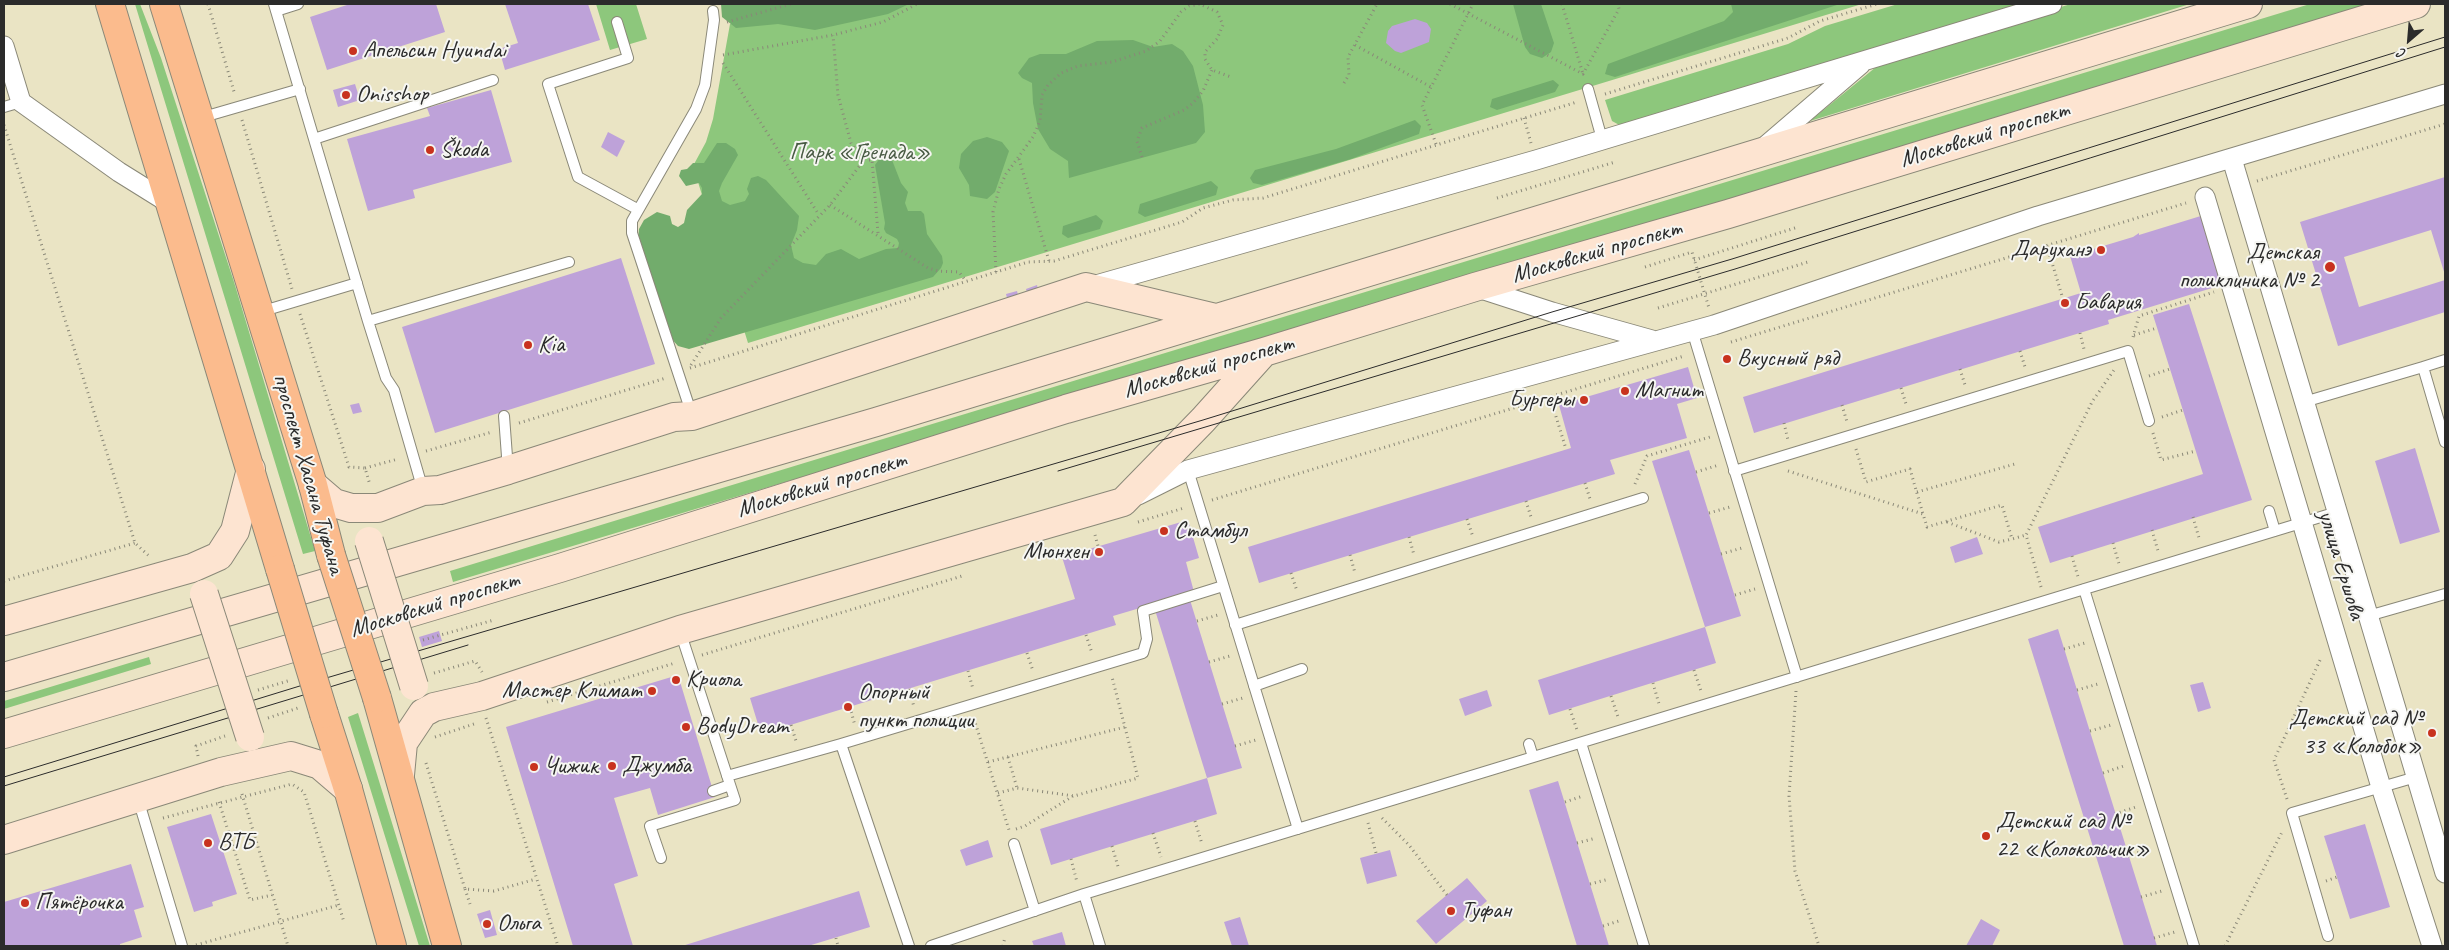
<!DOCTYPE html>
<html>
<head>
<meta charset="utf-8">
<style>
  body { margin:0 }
  #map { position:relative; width:2449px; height:950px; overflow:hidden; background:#eae4c4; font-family:Caveat,sans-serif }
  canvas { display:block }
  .frame { position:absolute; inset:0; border:5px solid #2b2b2b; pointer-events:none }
  .north { position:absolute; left:2384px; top:15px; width:50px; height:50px; -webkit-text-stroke:4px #f6f6f2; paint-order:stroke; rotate:207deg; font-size:14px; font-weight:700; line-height:20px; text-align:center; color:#2b2b2b }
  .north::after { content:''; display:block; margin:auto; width:18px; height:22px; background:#2b2b2b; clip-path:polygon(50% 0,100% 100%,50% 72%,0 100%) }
</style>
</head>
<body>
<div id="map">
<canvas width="2449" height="950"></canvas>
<div class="frame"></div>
<div class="north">С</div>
</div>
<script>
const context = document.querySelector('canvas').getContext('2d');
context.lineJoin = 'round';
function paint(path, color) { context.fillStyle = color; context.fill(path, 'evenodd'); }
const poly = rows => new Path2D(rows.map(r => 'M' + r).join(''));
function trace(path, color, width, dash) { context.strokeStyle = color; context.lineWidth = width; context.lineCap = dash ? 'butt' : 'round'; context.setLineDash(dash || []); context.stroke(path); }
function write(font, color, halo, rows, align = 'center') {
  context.font = font + ' Caveat,sans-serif'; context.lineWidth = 4; context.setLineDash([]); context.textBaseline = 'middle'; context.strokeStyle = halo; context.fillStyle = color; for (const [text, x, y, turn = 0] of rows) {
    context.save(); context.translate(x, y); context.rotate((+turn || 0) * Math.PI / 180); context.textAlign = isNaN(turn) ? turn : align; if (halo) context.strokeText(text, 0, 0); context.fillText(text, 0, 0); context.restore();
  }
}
paint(poly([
  [135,4,140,4,161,58,234,282,315,551,303,554],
  [596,4,636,4,647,39,610,50],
  [798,4,1862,4,748,343,693,166,706,142,713,119,730,24],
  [1898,4,2032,4,1623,127,1612,121,1605,100,1788,44,1825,26],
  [2071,4,2190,4,1810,121,1887,58],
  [2310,4,2377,4,999,421,802,477,453,582,450,571],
  [149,657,151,664,4,709,4,701],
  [358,713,430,946,419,946,348,717]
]), '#8dc77c');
paint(poly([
  [721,4,909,4,888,14,815,30,778,24,736,28,722,17],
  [1513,4,1541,4,1554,43,1551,52,1542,58,1530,54,1525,47],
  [1731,4,1840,4,1615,77,1605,74,1608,64,1724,21,1733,12],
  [1133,40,1153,47,1172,44,1183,51,1193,66,1203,105,1205,132,1196,143,1069,178,1068,161,1050,149,1038,129,1033,103,1032,83,1022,78,1018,73,1029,58,1040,54,1066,54,1097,41],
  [1553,80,1559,85,1555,92,1497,110,1490,107,1492,99],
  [1415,120,1421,126,1419,134,1351,159,1262,185,1253,183,1250,178,1255,170,1336,149],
  [987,137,1002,142,1009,151,995,192,987,199,970,196,969,185,959,168,961,154,973,141],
  [717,143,726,143,735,149,738,155,722,183,719,191,722,201,730,205,745,201,749,194,747,189,751,178,758,176,766,180,799,216,797,230,791,245,794,258,803,263,816,265,826,254,841,249,859,259,886,249,898,248,899,243,897,239,886,233,884,229,885,223,875,165,880,158,888,157,892,160,901,183,908,192,905,203,908,211,921,211,924,214,927,234,942,256,943,263,941,268,933,277,689,349,678,346,670,337,638,239,639,229,644,220,657,212,670,216,672,224,678,227,684,223,687,210,702,194,702,188,699,183,686,186,679,176,681,170,687,169,693,163,704,163],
  [1211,181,1218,187,1216,195,1145,217,1138,213,1140,204],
  [1096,215,1103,221,1100,229,1068,238,1062,234,1063,226]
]), '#72ac6c');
paint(poly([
  [350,4,436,4,445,32,327,70,310,17],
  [505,4,588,4,600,40,505,70,499,49,518,43],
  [1415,19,1427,23,1431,29,1429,42,1401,53,1395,51,1386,43,1388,31,1392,26],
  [355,84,360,100,338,107,333,90],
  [491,90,512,162,413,190,415,198,368,211,347,139,430,116,427,108],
  [608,132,625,141,617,157,601,147],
  [2445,177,2445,275,2431,230,2344,257,2359,307,2445,280,2445,312,2338,346,2300,222],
  [2204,215,2225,284,2108,320,2109,324,1754,433,1743,397,2081,293,2070,256,2133,237,2139,233,2139,235],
  [621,258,655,364,435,433,402,327],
  [1037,285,1039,293,1028,296,1026,289],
  [1017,291,1019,299,1008,302,1006,294],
  [2189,304,2252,500,2050,563,2038,527,2203,474,2153,315],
  [1730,354,1732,360,1723,363,1721,357],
  [1688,367,1697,398,1677,404,1687,438,1610,460,1615,474,1259,583,1248,547,1571,448,1559,405],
  [359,403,362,412,353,414,350,405],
  [2415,448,2440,532,2400,544,2375,461],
  [1689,450,1741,616,1705,627,1652,461],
  [1188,520,1199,558,1186,562,1194,592,1113,616,1116,625,761,734,750,698,1075,599,1062,557],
  [1977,537,1983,554,1955,563,1950,547],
  [1190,600,1242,768,1207,778,1155,610],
  [1705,627,1716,663,1549,715,1538,680],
  [2058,629,2077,690,2157,946,2124,946,2028,639],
  [439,631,442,641,422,647,419,637],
  [678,675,715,797,658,815,650,788,614,798,638,876,614,884,633,946,573,946,506,727],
  [2203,682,2211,708,2198,712,2190,685],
  [1487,690,1492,706,1465,716,1459,699],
  [1207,778,1217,814,1051,865,1040,829],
  [1558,781,1603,926,1609,946,1577,946,1529,790],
  [211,814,237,894,212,902,213,906,194,912,167,827],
  [2365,824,2390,907,2350,919,2324,836],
  [988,840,993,857,966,866,960,850],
  [1390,850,1397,876,1367,884,1360,858],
  [131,864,144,907,134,910,142,937,120,944,120,946,4,946,4,902],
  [1467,878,1487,901,1436,944,1416,921],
  [859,891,870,927,808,946,682,946],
  [490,910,497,935,485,938,477,914],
  [1240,917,1249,946,1232,946,1224,922],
  [1981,919,2000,930,1992,946,1966,946],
  [1062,932,1066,946,1034,946,1032,941]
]), '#bea2d9');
const lane = poly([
  [274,4,368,321,386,378,394,390,423,490],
  [276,11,298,4],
  [617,22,628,58,548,84,578,177,637,209],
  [1588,89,1602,139],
  [4,107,21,102],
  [200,118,300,89],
  [314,139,493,80],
  [260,312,357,283],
  [368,321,569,262],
  [1692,330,1797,677],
  [2423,367,2445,360],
  [2304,402,2423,367,2445,442],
  [692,415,632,233,632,221,696,109,705,85,714,20,713,11],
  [504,416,508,470],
  [1188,470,1298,829],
  [1734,471,2128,351,2149,421],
  [2269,511,2275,531],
  [2084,589,2194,946],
  [2368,616,2445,594],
  [1235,625,1643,498],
  [1254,686,1302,669],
  [1581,743,1644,946],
  [1529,744,1533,757],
  [727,776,841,744],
  [713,791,730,785],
  [138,799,182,946],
  [1014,844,1035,911],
  [661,858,650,826,735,800,680,631],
  [1084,894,1100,946],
  [2328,936,2292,813,2416,777],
  [909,946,841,744,1143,653,1147,639,1143,611,1223,586],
  [931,946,1084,894,2337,512]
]);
const street = poly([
  [4,46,21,102,119,172,172,205],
  [1762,149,1861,64],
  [2232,159,2445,873],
  [2205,197,2381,787,2432,946],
  [1089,287,1536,160,2052,4],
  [1475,287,1552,312,1652,340],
  [1138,495,1188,470,1714,325,2038,216,2445,94]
]);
const secondary = poly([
  [313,485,334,503,351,508,378,508,423,491,440,490,508,470,674,417,692,416,1086,287,1216,318],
  [4,621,192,568,219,556,235,531,251,469],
  [4,677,876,422,2248,4],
  [4,734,560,568,1066,409,1264,352,1475,287,1728,214,2416,4],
  [400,775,403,743,423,713,434,707,482,696,680,630,1123,502,1203,420,1264,352],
  [4,840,221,772,291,756,320,765,348,789]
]);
const primary = poly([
  [110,4,280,569],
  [164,4,313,485,331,555],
  [377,698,447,946],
  [324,714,348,789,392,946]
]);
trace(lane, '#8a8878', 12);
trace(street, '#8a8878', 21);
trace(secondary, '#8a8878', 30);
trace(primary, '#8a8878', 30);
trace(poly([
  [208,4,235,95],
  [1450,4,1583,74,1619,9,1618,4],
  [1562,4,1583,74],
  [727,22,791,4],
  [1355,45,1431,87],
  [723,55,833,35,883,22,917,4],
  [723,63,819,215],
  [1344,83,1349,75,1348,57,1377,4],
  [1605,94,1788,38,1820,21,1877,4],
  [1524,118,1531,143],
  [242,120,292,289],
  [4,125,135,543,149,556],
  [1436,144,1422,105,1473,4],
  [1142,157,1137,141,1142,128,1184,110,1193,103,1203,91,1212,70],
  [1019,159,1049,261],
  [864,160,872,160,878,233],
  [2257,181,2445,124],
  [1497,198,1615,162],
  [830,205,928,268,938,271,959,272,966,281],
  [2047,246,2063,299],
  [1694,260,1798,227],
  [1645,267,1692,252,1709,308],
  [996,272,993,212,999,189,1006,174,1033,137,1040,121,1042,95,1048,85,1061,73,1078,66,1112,62,1146,51,1160,41,1181,12,1189,6,1200,4,1217,12,1223,25,1217,39,1205,52,1205,59,1212,70,1231,77],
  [1658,308,1808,262],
  [300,314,349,467,365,468,370,485],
  [2080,333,2084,349],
  [2134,335,2157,328],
  [2133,337,2139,316,2214,292],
  [1731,342,2186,203],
  [2020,351,2025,367],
  [691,365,721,318,830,205,864,160,851,143,838,95,833,35],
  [690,368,1028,262,1054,261,1182,222,1203,208,1233,200,1263,198,1577,102],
  [1960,369,1965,385],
  [2149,376,2170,369],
  [1901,388,1906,404],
  [1550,397,1566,449],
  [1842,405,1847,422],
  [2162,417,2183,410],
  [519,423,666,378],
  [1784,423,1788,440],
  [2153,433,2161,460,2196,451],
  [1856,449,1866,482,1910,469,1923,514],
  [426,451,492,432],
  [365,468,398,459],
  [1788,471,1923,514,1927,527,2002,505,2012,539,2026,535],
  [1696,472,1719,465],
  [1585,483,1590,499],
  [1635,484,1647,456,1710,437],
  [1917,492,2015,464],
  [1212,500,1684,356],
  [1526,501,1531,517],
  [1709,513,1730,507],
  [2193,517,2199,538],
  [1467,519,1473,537],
  [1138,522,1184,508],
  [1947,522,1999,542,2012,539],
  [2152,530,2158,551],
  [1095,535,1098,546],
  [1409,537,1414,555],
  [2113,543,2119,564],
  [1721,554,1742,548],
  [1350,555,1355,573],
  [2072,556,2078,577],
  [1291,573,1297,591],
  [4,581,135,543],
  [2041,587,2026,535,2092,402,2114,370],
  [1735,595,1755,589],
  [1197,621,1218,615],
  [1086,635,1092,653],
  [423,640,494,620],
  [2064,649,2085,643],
  [1027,653,1033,671],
  [702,655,962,576],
  [1209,662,1230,656],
  [1694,670,1701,691],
  [968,671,973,689],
  [434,673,475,661,482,672],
  [1653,683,1659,704],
  [909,689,914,707],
  [258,690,291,680],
  [2077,690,2098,684],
  [1796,691,1789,796,1795,871,1819,946],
  [1611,696,1618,717],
  [547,702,675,663],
  [1222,704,1243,698],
  [850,707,855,726],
  [1570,709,1577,730],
  [268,718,298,708],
  [486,718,558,946],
  [974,719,1009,830],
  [791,725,796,741],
  [2090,731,2111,725],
  [435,737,474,724],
  [1235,746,1256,740],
  [198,756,196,746,225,736],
  [1008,757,1017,788],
  [988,762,1125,727],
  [426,763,465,889,494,891,536,879],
  [2103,773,2124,766],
  [998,793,1017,788,1074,796,1138,778,1112,677],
  [242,794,288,946],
  [2287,799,2274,760,2321,658],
  [219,802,250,900,272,895],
  [1565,802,1583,796],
  [2115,814,2136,807],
  [163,818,292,784,304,792,344,922],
  [1382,818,1409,845,1447,895],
  [1195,821,1202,844],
  [1368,823,1376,853],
  [1016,829,1025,826,1073,796],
  [1153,833,1161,857],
  [1577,843,1596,838],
  [1112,846,1119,870],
  [2128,856,2149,849],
  [1071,859,1077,882],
  [2326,881,2337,877],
  [1590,884,1609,879],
  [465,889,470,904],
  [2141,897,2162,891],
  [1603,926,1622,920],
  [836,938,838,946],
  [2154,938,2175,932],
  [196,945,339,905],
  [1003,946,1005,937],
  [2225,946,2282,832]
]), '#8a8878', 3, [1, 4]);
trace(lane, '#fff', 10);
trace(street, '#fff', 19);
trace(secondary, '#fde4d1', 28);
trace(primary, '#fbbb8d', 28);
trace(poly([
  [1058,471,1735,269,2445,47],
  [4,777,316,681,1203,420,1552,312,1732,259,2445,37],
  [4,786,468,645]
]), '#2b2b2b', 1);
const secondaryBridge = poly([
  [369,541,414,686],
  [204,594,250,737]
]);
const primaryBridge = poly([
  [331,555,377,698],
  [280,569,324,714]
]);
trace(secondaryBridge, '#8a8878', 30, []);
trace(primaryBridge, '#8a8878', 30, []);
trace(secondaryBridge, '#fde4d1', 28);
trace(primaryBridge, '#fbbb8d', 28);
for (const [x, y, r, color] of [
  [353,51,5,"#c8321e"],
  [346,95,5,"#c8321e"],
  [430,150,5,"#c8321e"],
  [2101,250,5,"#c8321e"],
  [2330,267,6,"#c8321e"],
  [2065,303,5,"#c8321e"],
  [528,345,5,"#c8321e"],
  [1727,359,5,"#c8321e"],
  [1625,391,5,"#c8321e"],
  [1584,400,5,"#c8321e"],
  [1164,531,5,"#c8321e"],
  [1099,552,5,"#c8321e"],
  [676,680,5,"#c8321e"],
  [652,691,5,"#c8321e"],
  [848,707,5,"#c8321e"],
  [686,727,5,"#c8321e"],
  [2432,733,5,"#c8321e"],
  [612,766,5,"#c8321e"],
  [534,767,5,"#c8321e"],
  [1986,836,5,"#c8321e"],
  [208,843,5,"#c8321e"],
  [25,903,5,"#c8321e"],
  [1451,911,5,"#c8321e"],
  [487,924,5,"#c8321e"]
]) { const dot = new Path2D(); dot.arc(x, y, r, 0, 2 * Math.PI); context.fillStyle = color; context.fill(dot); trace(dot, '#f6f6f2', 2); }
write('24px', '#2b2b2b', '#f6f6f2', [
  ["Апельсин Hyundai",363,51],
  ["Onisshop",356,95],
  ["Škoda",440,150],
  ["Даруханэ",2091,250,"right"],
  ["Детская",2319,253,"right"],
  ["поликлиника № 2",2319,281,"right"],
  ["Бавария",2075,303],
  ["Kia",538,345],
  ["Вкусный ряд",1737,359],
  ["Магнит",1635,391],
  ["Бургеры",1574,400,"right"],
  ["Стамбул",1174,531],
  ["Мюнхен",1089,552,"right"],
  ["Криола",686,680],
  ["Мастер Климат",642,691,"right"],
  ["Опорный",858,693],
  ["пункт полиции",858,721],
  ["Детский сад №",2422,719,"right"],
  ["33 «Колобок»",2422,747,"right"],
  ["BodyDream",696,727],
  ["Джумба",622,766],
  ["Чижик",544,767],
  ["Детский сад №",1996,822],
  ["22 «Колокольчик»",1996,850],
  ["ВТБ",218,843],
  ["Пятёрочка",35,903],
  ["Туфан",1461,911],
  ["Ольга",497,924]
], 'left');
write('24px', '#2b2b2b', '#f6f6f2', [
  ["Московский проспект",1985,135,-17],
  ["Московский проспект",1597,252,-16],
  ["Московский проспект",1209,367,-16],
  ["проспект Хасана Туфана",308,474,74],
  ["Московский проспект",822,485,-17],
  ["улица Ершова",2341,565,73],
  ["Московский проспект",435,605,-17]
]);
write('24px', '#485a43', '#f6f6f2', [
  ["Парк «Гренада»",860,153]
]);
</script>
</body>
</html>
